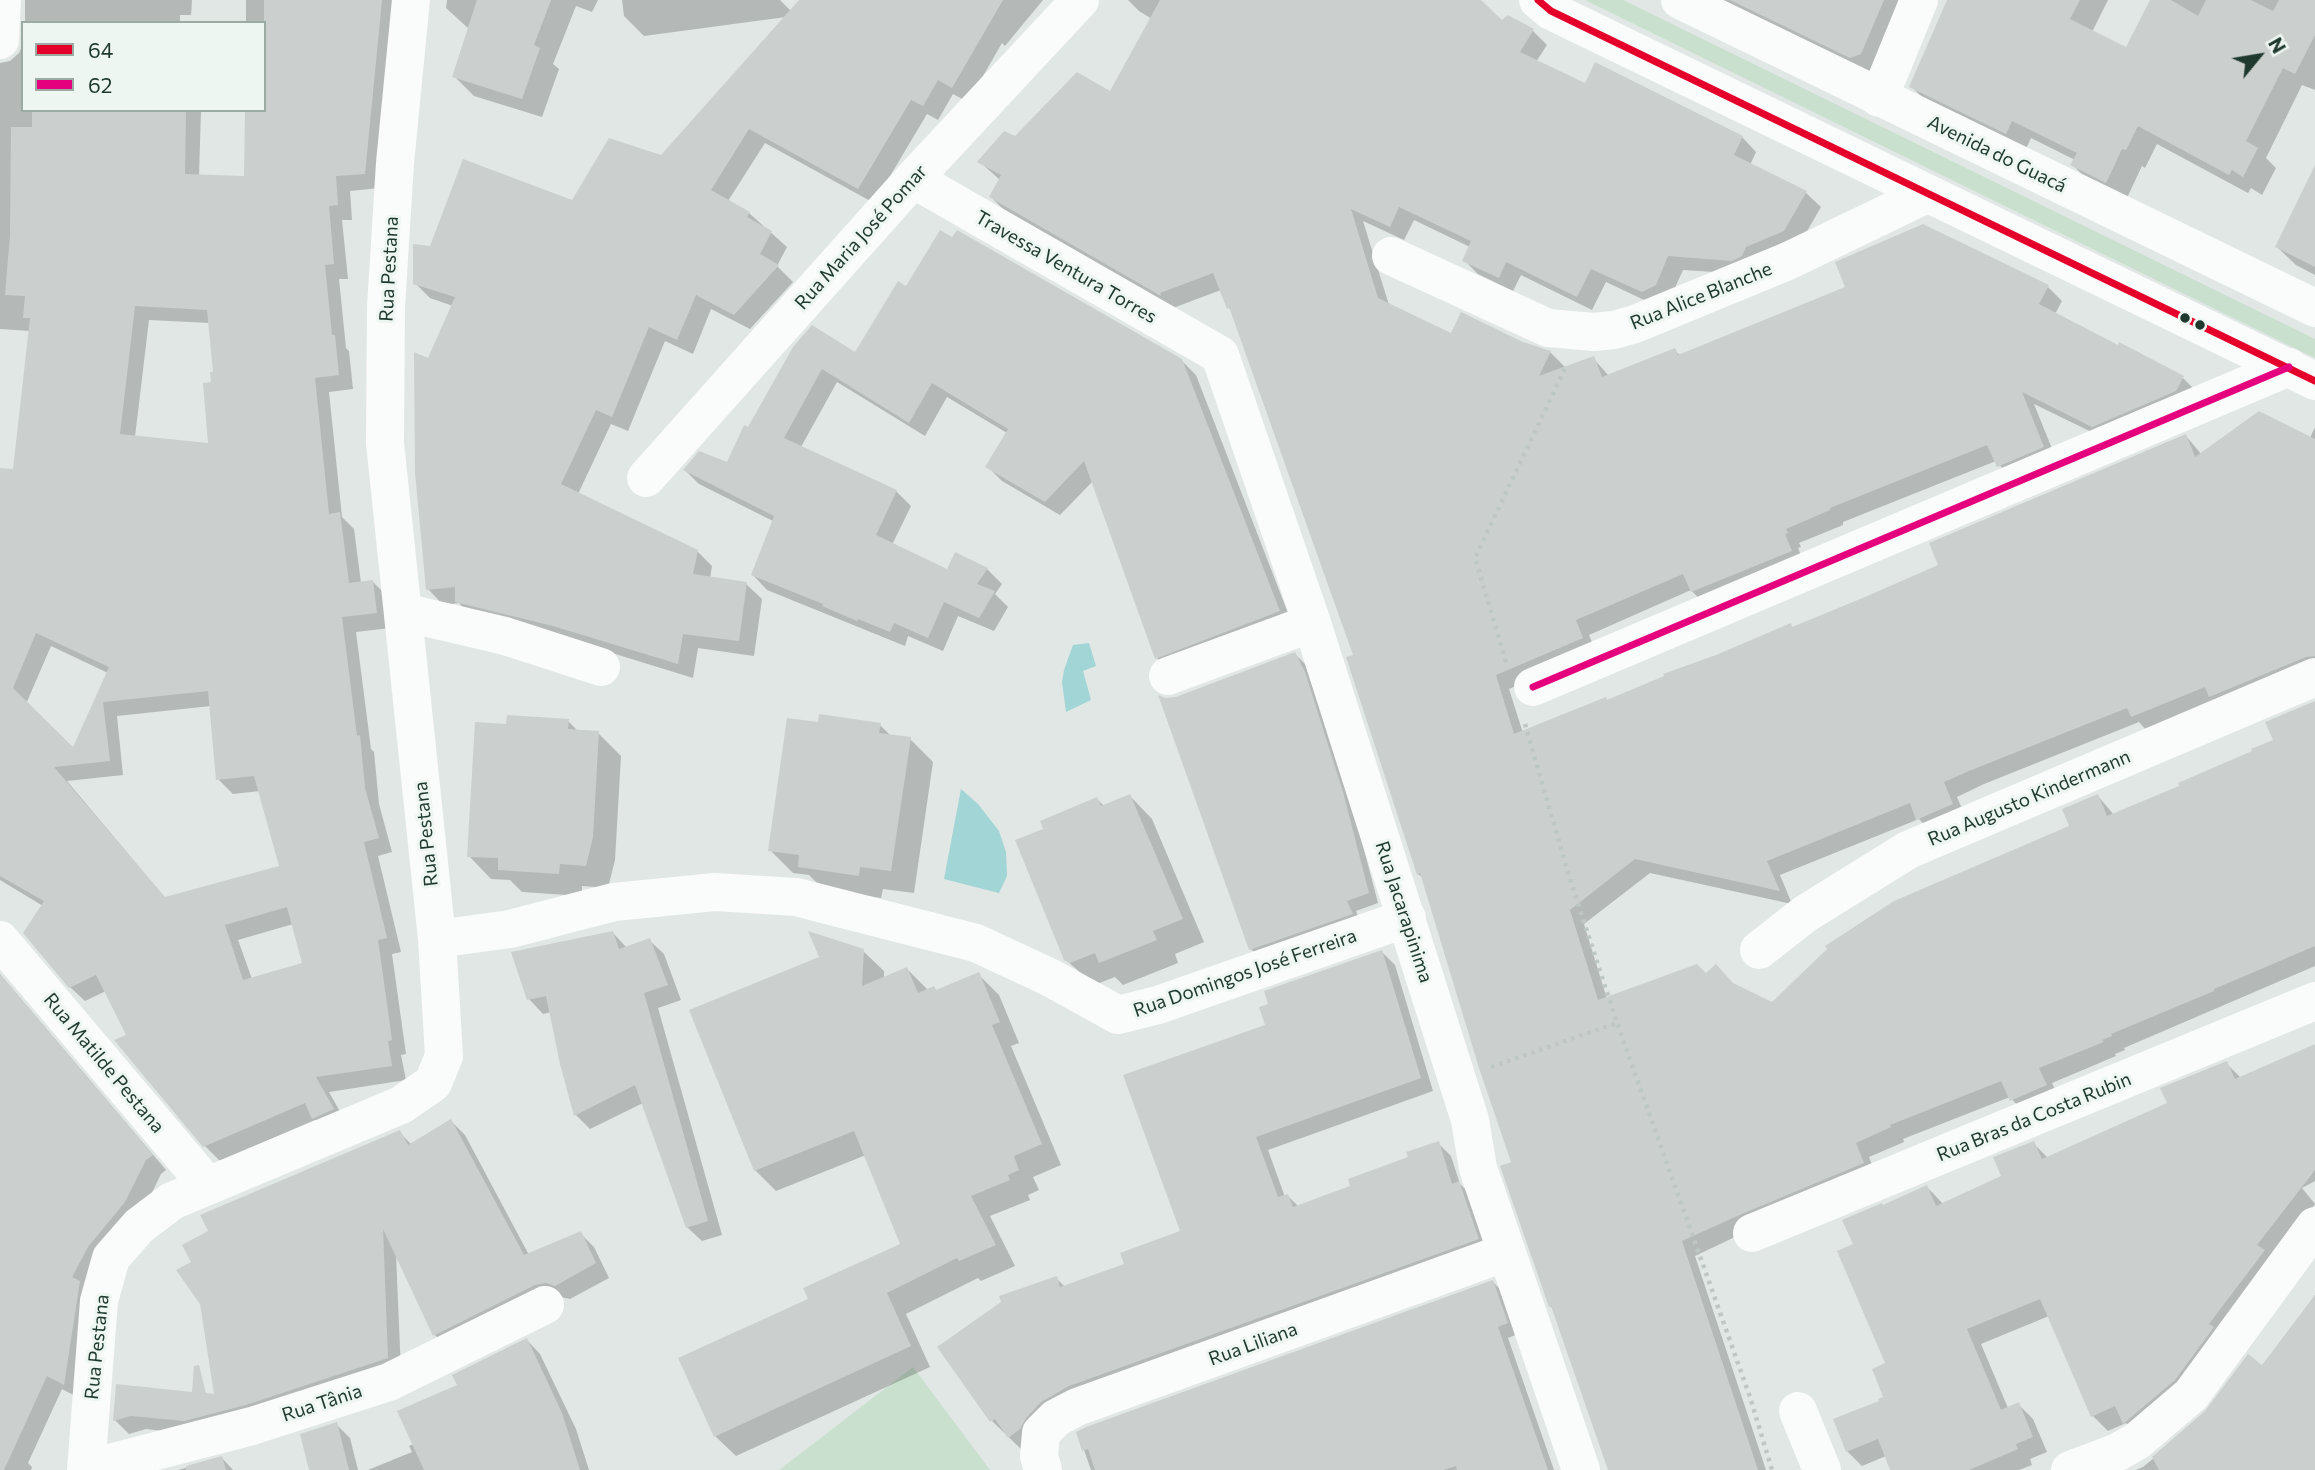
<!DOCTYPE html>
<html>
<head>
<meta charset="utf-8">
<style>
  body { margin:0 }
  #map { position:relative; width:2315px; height:1470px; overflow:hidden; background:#e1e7e4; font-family:Commissioner,sans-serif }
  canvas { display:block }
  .legend { position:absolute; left:21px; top:21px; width:245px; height:91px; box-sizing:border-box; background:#eef6f1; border:2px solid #9baaa3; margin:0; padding:9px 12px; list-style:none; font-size:21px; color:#1f392f }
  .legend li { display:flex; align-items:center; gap:14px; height:35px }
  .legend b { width:35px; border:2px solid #9baaa3 }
  .north { position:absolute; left:2224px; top:21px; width:70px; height:70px; -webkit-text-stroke:5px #eef6f1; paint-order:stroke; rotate:60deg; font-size:19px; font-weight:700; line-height:28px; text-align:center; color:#1f392f }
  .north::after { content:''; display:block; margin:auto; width:24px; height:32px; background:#1f392f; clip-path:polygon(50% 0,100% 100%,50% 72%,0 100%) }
</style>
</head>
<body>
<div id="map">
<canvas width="2315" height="1470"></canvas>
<ul class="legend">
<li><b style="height:9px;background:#e4002b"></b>64</li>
<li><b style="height:9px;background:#e5007d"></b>62</li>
</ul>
<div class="north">N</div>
</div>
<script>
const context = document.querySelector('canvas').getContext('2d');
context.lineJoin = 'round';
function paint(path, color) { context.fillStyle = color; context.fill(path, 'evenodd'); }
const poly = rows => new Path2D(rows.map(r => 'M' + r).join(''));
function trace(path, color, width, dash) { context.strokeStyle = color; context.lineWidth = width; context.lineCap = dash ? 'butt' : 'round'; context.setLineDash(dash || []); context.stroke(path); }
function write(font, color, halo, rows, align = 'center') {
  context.font = font + ' Commissioner,sans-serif'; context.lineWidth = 6; context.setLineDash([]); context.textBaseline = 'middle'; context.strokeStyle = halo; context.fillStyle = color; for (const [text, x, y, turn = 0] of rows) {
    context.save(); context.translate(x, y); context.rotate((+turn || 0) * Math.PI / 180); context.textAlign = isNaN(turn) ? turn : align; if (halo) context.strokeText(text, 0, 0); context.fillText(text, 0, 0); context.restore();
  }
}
paint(poly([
  [1585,0,1623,0,2315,339,2315,358],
  [913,1367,990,1470,779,1470]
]), '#c9e0ce');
paint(poly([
  [1089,643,1096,666,1083,671,1091,700,1066,712,1062,682,1064,670,1073,645],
  [961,789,978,804,999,831,1006,852,1007,876,999,893,944,879]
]), '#a1d5d6');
paint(poly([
  [25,0,192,0,191,15,180,15,180,23,25,23],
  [246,0,399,0,379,188,350,191,352,220,342,220,348,279,339,279,346,348,349,351,353,389,329,392,342,517,354,529,361,583,373,582,387,596,390,628,356,632,371,749,374,752,379,804,392,852,378,856,401,952,392,954,406,1054,401,1055,406,1080,329,1092,347,1124,328,1132,315,1120,220,1161,205,1146,128,1035,106,991,85,1001,70,987,43,906,0,880,0,470,14,471,30,331,0,329,0,63,10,61,19,53,23,44,23,110,201,110,199,176,246,178,264,110,264,23,246,23],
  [149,320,210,323,215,374,210,445,135,437],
  [51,646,108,673,74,750,26,704],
  [211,706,218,779,233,794,260,791,281,867,166,899,67,781,123,775,117,716],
  [293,924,304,964,252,979,238,940],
  [447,0,598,0,592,12,576,6,553,64,559,69,542,117,474,96,454,76,469,29,446,8],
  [622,0,780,0,791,11,865,0,1043,0,1005,46,1002,43,968,102,953,94,938,120,927,114,874,203,765,143,728,201,749,213,787,247,777,266,793,282,750,329,711,309,693,354,665,341,628,431,611,424,578,494,697,551,712,566,710,579,746,584,762,599,754,656,698,648,693,678,570,640,472,617,459,603,443,605,428,589,428,360,453,306,430,298,415,283,431,248,573,202,662,157,786,17,644,36,624,16],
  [1128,0,1439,0,1502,23,1533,31,1547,45,1536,62,1586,86,1742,137,1756,152,1750,165,1806,193,1821,207,1799,245,1747,274,1683,270,1670,299,1657,306,1606,282,1592,310,1521,275,1513,291,1478,274,1464,260,1470,247,1414,220,1404,240,1363,221,1389,305,1452,335,1522,344,1550,352,1566,368,1593,358,1609,376,1674,350,1681,356,2048,287,2062,301,2055,314,2119,348,2120,344,2183,378,2197,392,2108,440,2034,404,2057,461,2013,480,1996,461,1843,522,1843,525,1799,543,1801,547,1798,548,1805,565,1706,606,1691,590,1589,635,1596,652,1509,689,1523,733,1608,701,1790,625,1793,628,1940,566,2186,436,2202,455,2310,438,2315,427,2315,673,2146,730,2139,722,1984,784,1957,797,1966,818,1932,833,1919,819,1780,875,1792,904,1650,873,1584,924,1607,999,1706,976,1734,985,1772,1004,2071,827,2098,796,2114,815,2181,787,2275,741,2315,703,2315,966,2124,1048,2125,1050,2115,1054,2116,1056,2052,1083,2060,1100,2025,1114,2010,1097,1903,1139,1904,1142,1869,1157,1877,1177,1758,1226,1695,1256,1766,1470,1610,1470,1554,1310,1550,1306,1513,1163,1423,878,1418,874,1355,656,1233,313,1229,308,1221,290,1173,308,1005,211,991,197,1000,180,980,162,1015,138,1111,93,1152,19,1139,11],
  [1716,0,1907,0,1877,70,1867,73],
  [1949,0,2108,0,2092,32,2127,49,2152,0,2315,0,2315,90,2302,85,2266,158,2276,168,2262,195,2251,188,2248,193,2157,144,2145,168,2142,166,2126,200,2091,184,2073,165,2075,160,2031,138,2025,151,1930,105,1912,87],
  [2315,169,2315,275,2296,265,2277,247],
  [907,289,1181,360,1196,375,1293,626,1171,673,1157,658,1093,481,1060,515,1002,481,988,467,1007,433,947,397,925,436,837,382,801,447,896,491,911,506,892,545,947,572,956,554,987,569,1002,584,995,594,1008,607,994,631,958,616,943,651,908,636,905,646,767,590,753,575,773,521,699,484,685,470,728,464,794,348,856,354],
  [1295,654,1305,664,1352,804,1378,903,1356,911,1361,924,1261,959,1251,949,1176,698],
  [568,721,579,732,598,733,621,756,615,860,608,888,582,886,582,896,522,892,510,880,491,879,469,856,507,726],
  [819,724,880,725,891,736,910,739,933,762,914,893,883,889,881,898,823,889,809,875,793,873,770,850],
  [1130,796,1152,819,1204,942,1175,954,1178,963,1123,985,1115,977,1094,985,1065,959,1045,830,1097,799,1105,807],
  [613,933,627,948,649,940,664,954,681,1000,658,1008,722,1235,702,1241,687,1227,643,1103,590,1129,576,1115,551,1012,543,1014,529,999],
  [863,951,884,971,884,979,907,969,928,990,937,991,978,974,999,995,1019,1043,1011,1046,1061,1165,1033,1177,1039,1190,1028,1195,1030,1200,990,1216,1015,1266,981,1281,978,1278,906,1314,930,1367,736,1456,715,1436,810,1299,903,1245,866,1155,776,1191,755,1170],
  [1382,952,1395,965,1433,1091,1268,1150,1285,1197,1288,1196,1299,1207,1352,1187,1438,1143,1451,1156,1460,1184,1472,1196,1491,1252,1022,1450,992,1421,1056,1278,1065,1287,1126,1265,1182,1233,1267,1026],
  [0,974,166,1170,161,1174,140,1217,79,1398,62,1389,28,1463,32,1467,31,1470,0,1470],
  [2315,1047,2315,1181,2302,1188,2315,1204,2141,1437,2126,1423,2108,1431,2093,1416,2049,1316,1981,1344,2008,1408,2018,1404,2033,1419,2047,1452,2030,1459,2032,1465,2019,1470,1891,1470,1886,1456,1862,1466,1847,1451,1885,1398,1887,1364,1855,1245,1883,1207,1927,1187,1943,1204,2004,1177,2033,1143,2048,1158,2169,1104,2226,1063,2241,1078],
  [451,1121,465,1135,529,1255,580,1233,594,1247,609,1278,570,1299,561,1297,449,1349,435,1335,396,1254,401,1372,199,1435,146,1429,129,1434,115,1420,117,1386,216,1396,399,1132,412,1145],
  [1493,1282,1504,1293,1518,1334,1508,1338,1554,1470,1091,1470,1078,1433],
  [2315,1295,2315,1470,2136,1470,2143,1467,2263,1368],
  [527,1340,540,1354,576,1429,589,1470,368,1470,412,1452,409,1446,414,1444,459,1385],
  [336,1424,350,1438,358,1470,311,1470],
  [222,1458,233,1470,178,1470]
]), '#0003');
paint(poly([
  [264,0,382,0,365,174,336,176,338,205,329,206,334,264,325,265,332,335,335,335,339,375,315,378,329,514,340,512,349,583,373,580,377,613,342,617,357,736,360,735,365,788,379,838,364,842,387,938,378,940,392,1040,388,1041,392,1066,316,1077,334,1109,312,1119,305,1103,203,1147,114,1040,126,1035,96,975,69,988,23,933,44,901,0,876,0,468,13,469,30,318,23,318,25,296,5,295,10,235,11,127,32,127,32,110,186,110,185,174,244,176,245,110,264,110],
  [135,306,207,310,213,372,210,372,211,382,203,383,208,443,120,434],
  [36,633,109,667,73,747,13,688],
  [208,691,216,780,254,776,279,866,165,897,54,767,110,761,103,702],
  [287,907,302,963,243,980,225,925],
  [477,0,551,0,534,45,540,48,522,99,452,77],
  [799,0,1003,0,952,88,938,80,923,106,911,100,858,189,749,129,711,190,750,212,747,217,772,231,760,254,779,265,734,315,696,295,677,340,649,327,612,417,596,410,561,484,698,550,693,574,747,582,739,641,683,634,678,664,553,626,455,602,455,587,426,590,415,473,414,352,428,358,455,297,413,284,413,244,430,246,463,159,572,200,609,138,661,155],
  [1160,0,1481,0,1502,20,1508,15,1534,29,1520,52,1585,83,1595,62,1743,136,1734,155,1807,191,1784,231,1746,247,1742,256,1732,261,1668,256,1656,285,1642,292,1591,269,1577,297,1506,262,1499,278,1462,261,1471,241,1399,207,1390,227,1351,209,1378,298,1451,333,1461,312,1523,342,1551,351,1539,376,1594,356,1602,377,1675,348,1678,355,1845,287,1835,262,1923,224,2049,285,2039,304,2118,345,2119,342,2184,376,2176,391,2092,427,2022,392,2044,447,1997,467,1987,445,1830,508,1830,510,1786,529,1788,533,1785,534,1792,551,1691,592,1683,574,1576,620,1583,638,1496,675,1514,734,1606,697,1607,700,1664,676,1663,674,1716,655,1791,623,1792,627,1865,597,1938,565,1929,543,2186,434,2195,457,2259,411,2315,439,2315,656,2306,657,2209,697,2205,687,2131,717,2127,708,1969,771,1944,782,1953,804,1916,820,1910,803,1767,861,1780,891,1635,859,1570,910,1598,1000,1697,964,1706,973,1716,964,1733,983,1772,1002,1827,949,1825,946,1894,901,2069,826,2062,809,2098,794,2107,816,2179,786,2178,783,2252,751,2251,749,2273,740,2265,722,2315,701,2315,946,2214,989,2214,991,2111,1034,2112,1036,2102,1040,2104,1042,2039,1068,2047,1085,2010,1101,2001,1081,1890,1125,1891,1127,1856,1143,1864,1163,1744,1213,1682,1241,1758,1470,1608,1470,1551,1306,1549,1307,1500,1166,1511,1162,1479,1068,1420,873,1417,875,1346,657,1353,655,1229,307,1227,309,1213,273,1160,293,1161,296,989,197,1001,175,977,162,1004,131,1015,136,1077,72,1110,91],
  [1730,0,1884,0,1861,54,1850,58],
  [1947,0,2080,0,2070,19,2126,47,2150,0,2171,0,2198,16,2206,0,2251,0,2273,11,2279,0,2315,0,2315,35,2295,74,2283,68,2246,141,2258,148,2243,177,2232,170,2229,175,2138,126,2126,150,2122,149,2106,183,2070,165,2077,153,2012,121,2006,134,1909,87],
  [2315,165,2315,267,2275,247],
  [940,230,952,237,957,230,1182,359,1280,611,1155,659,1084,461,1045,502,985,467,1008,429,932,383,909,423,822,369,784,438,897,490,876,535,947,569,955,552,988,568,977,584,995,591,979,618,944,602,928,638,894,623,890,632,858,619,857,621,822,606,823,604,751,575,774,516,683,470,699,451,727,462,744,425,748,427,793,347,812,325,855,352,898,281,906,286],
  [1295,652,1305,672,1343,792,1369,893,1347,901,1353,914,1249,950,1158,695,1165,698,1176,697],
  [819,714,881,723,879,733,911,737,891,871,860,867,859,876,798,867,799,855,768,851,787,718,818,722],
  [507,715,569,719,568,729,599,731,593,837,586,866,560,864,559,874,498,870,498,858,467,857,475,722,506,724],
  [1130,794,1183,919,1153,931,1157,940,1099,963,1095,953,1070,963,1064,960,1015,840,1043,829,1040,821,1097,797,1101,806],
  [613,931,619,949,650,938,668,985,644,993,708,1221,686,1228,635,1085,574,1116,560,1064,546,996,527,1000,511,952],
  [808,931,864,949,862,986,907,967,918,993,934,986,936,990,979,972,1000,1022,992,1025,1042,1144,1014,1156,1019,1170,1008,1175,1010,1180,971,1196,996,1245,959,1261,957,1258,887,1293,911,1346,714,1437,678,1358,808,1299,803,1288,900,1244,854,1131,754,1171,689,1010,819,957],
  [1382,950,1421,1078,1256,1137,1278,1197,1288,1194,1293,1207,1350,1186,1348,1179,1408,1157,1406,1152,1439,1141,1452,1184,1459,1181,1479,1239,1069,1386,1041,1402,1026,1418,1020,1429,1008,1438,995,1419,990,1422,937,1347,1001,1302,999,1296,1057,1276,1060,1287,1124,1264,1120,1253,1180,1231,1123,1075,1265,1025,1259,1007,1268,1004,1264,991],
  [0,974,153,1155,146,1160,125,1202,88,1247,72,1277,80,1281,64,1385,47,1376,4,1470,0,1470],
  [2315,1044,2315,1170,2257,1245,2265,1250,2209,1324,2214,1327,2175,1380,2123,1424,2115,1406,2091,1417,2040,1299,1967,1329,2001,1410,2019,1402,2033,1437,2016,1444,2018,1449,1969,1470,1890,1470,1878,1439,1846,1452,1833,1419,1879,1401,1878,1399,1883,1397,1872,1369,1885,1363,1837,1251,1853,1244,1842,1220,1882,1203,1883,1205,1927,1185,1936,1206,2001,1176,1993,1157,2034,1141,2042,1159,2167,1103,2160,1088,2227,1061,2235,1079],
  [451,1119,524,1255,581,1231,596,1263,555,1286,546,1283,535,1285,433,1336,383,1229,388,1358,246,1405,184,1421,131,1416,113,1421,116,1384,192,1392,194,1366,199,1365,206,1393,214,1394,200,1304,176,1270,191,1262,182,1245,208,1231,200,1215,400,1130,408,1145],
  [1493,1280,1508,1323,1498,1327,1548,1470,1457,1470,1456,1466,1443,1470,1095,1470,1088,1449,1082,1451,1076,1432,1086,1427],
  [2315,1295,2315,1470,2159,1470,2152,1457,2205,1411,2248,1354,2262,1365],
  [527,1338,562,1413,580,1470,424,1470,397,1411,457,1385,452,1375],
  [337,1422,349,1470,309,1470,300,1434],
  [222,1456,226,1470,186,1470,186,1466]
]), '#cbd0ce');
trace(poly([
  [1506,662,1475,558,1566,366],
  [1525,724,1569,876,1617,1023,1750,1397,1772,1470],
  [1491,1067,1617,1023]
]), '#bec7c4', 4.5, [3.5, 5]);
trace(poly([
  [1538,0,1551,11,2315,381],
  [1680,0,2315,308],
  [0,40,2,0],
  [1879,98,1919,0],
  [913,179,1220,355,1312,623,1470,1120,1478,1168,1581,1470],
  [1391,256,1548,328,1594,332,1614,330,1635,324,1788,261,1927,194],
  [646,478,913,179,1080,0],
  [403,612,505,636,601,667],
  [1168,676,1312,623],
  [1533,687,2289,367],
  [437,939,510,929,614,902,715,892,796,897,976,943,1051,978,1118,1015,1158,1005,1407,918],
  [0,940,208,1186],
  [1759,950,1805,914,1908,850,2315,677],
  [1752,1233,2315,1001],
  [1798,1411,1822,1470],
  [87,1469,252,1426,389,1382,545,1305],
  [86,1470,99,1301,111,1258,139,1226,172,1201,401,1105,433,1083,444,1056,437,939,385,443,386,307,395,163,411,0],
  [1043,1470,1039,1456,1041,1433,1056,1418,1077,1407,1507,1252],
  [2070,1470,2118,1452,2137,1441,2191,1395,2315,1226]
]), '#fafbfb', 38);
trace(poly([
  [1538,0,1551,11,2315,381]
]), '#e4002b', 7);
trace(poly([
  [1533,687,2289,367]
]), '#e5007d', 7);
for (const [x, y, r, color] of [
  [2185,318,6,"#1f392f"],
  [2200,325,6,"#1f392f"]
]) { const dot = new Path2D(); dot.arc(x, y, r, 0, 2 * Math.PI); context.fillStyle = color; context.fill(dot); trace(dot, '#eef6f1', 2.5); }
write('19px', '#1f392f', '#eef6f1', [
  ["Avenida do Guacá",1997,154,26],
  ["Rua Maria José Pomar",861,237,-48],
  ["Travessa Ventura Torres",1066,267,30],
  ["Rua Pestana",389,269,-87],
  ["Rua Alice Blanche",1701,296,-22],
  ["Rua Augusto Kindermann",2029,798,-23],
  ["Rua Pestana",426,834,-96],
  ["Rua Jacarapinima",1404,912,72],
  ["Rua Domingos José Ferreira",1245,973,-19],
  ["Rua Matilde Pestana",104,1063,50],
  ["Rua Bras da Costa Rubin",2034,1117,-22],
  ["Rua Liliana",1253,1344,-20],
  ["Rua Pestana",97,1347,-84],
  ["Rua Tânia",322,1403,-18]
]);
</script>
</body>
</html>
